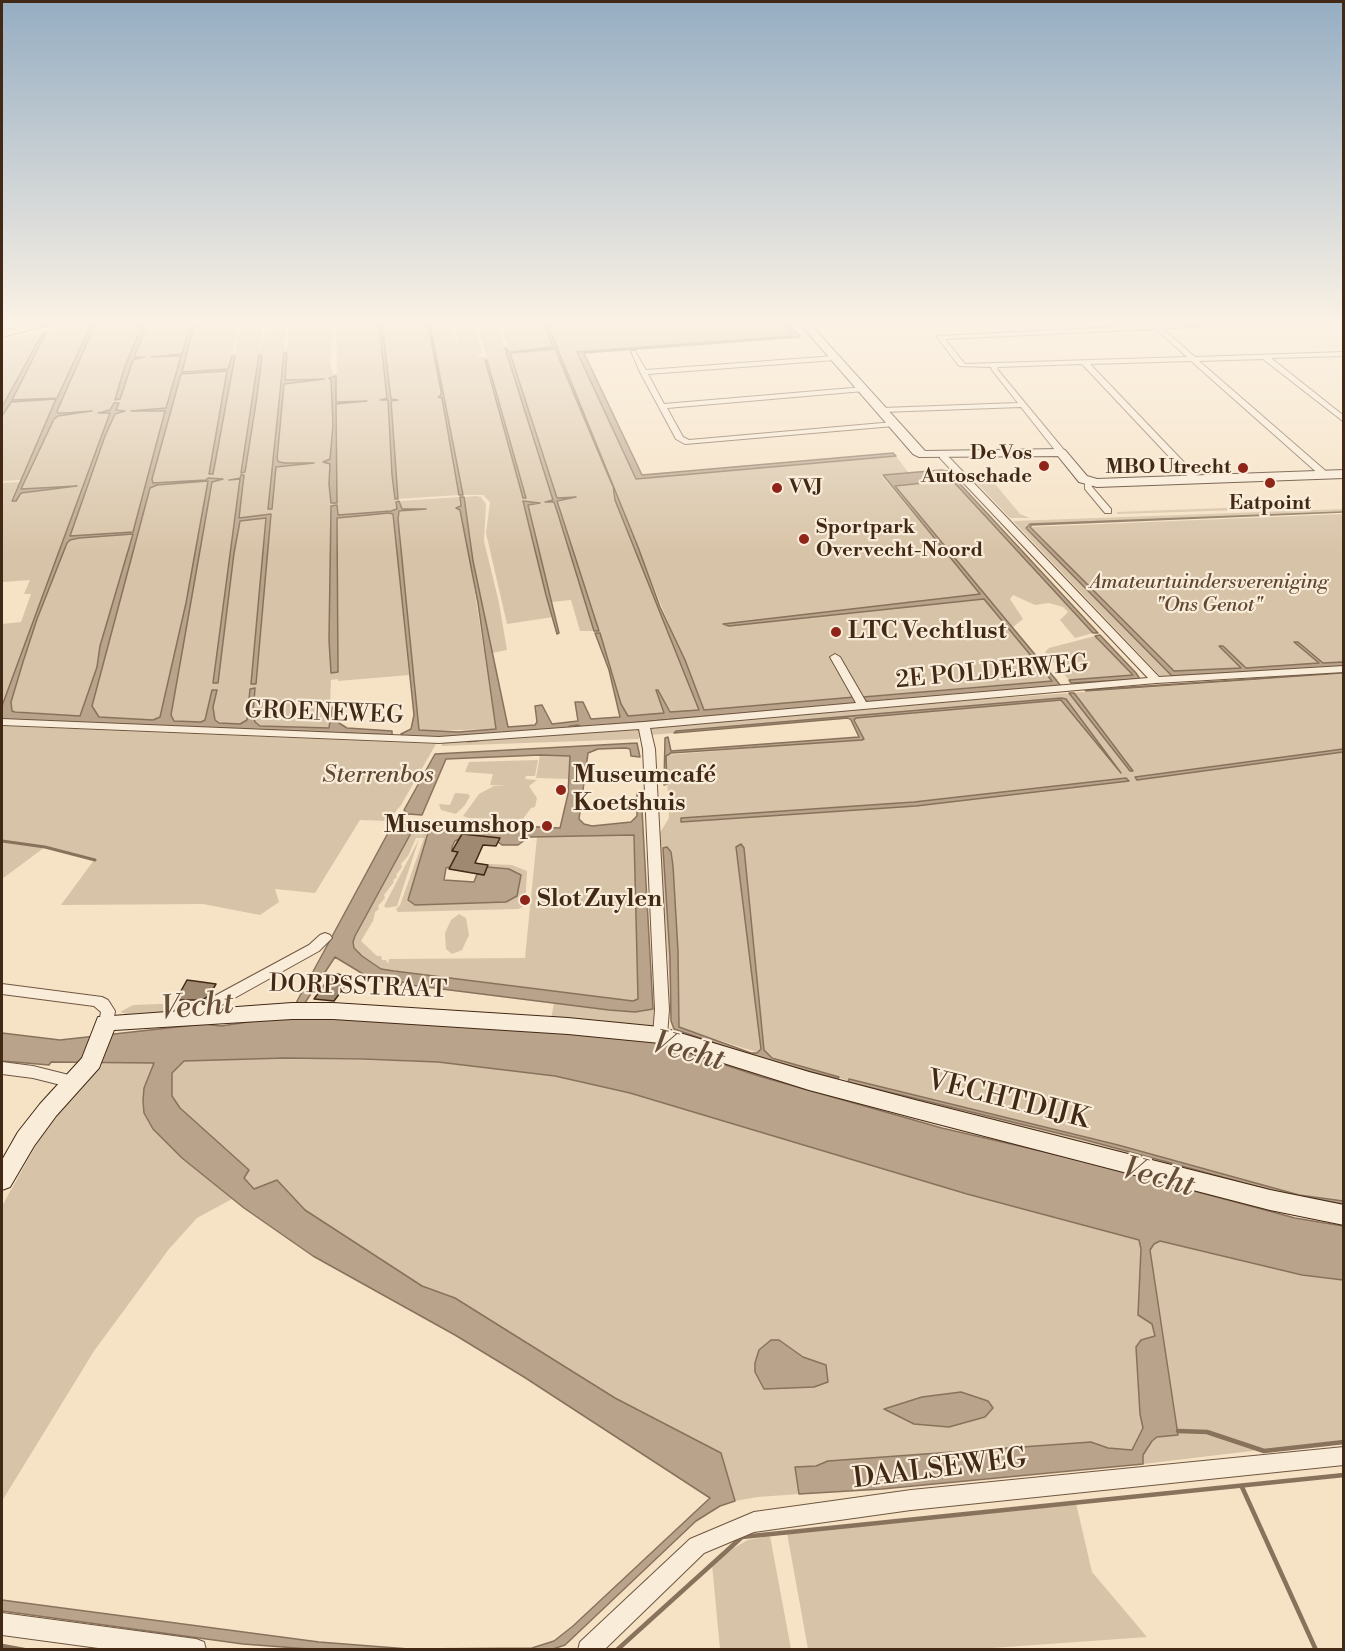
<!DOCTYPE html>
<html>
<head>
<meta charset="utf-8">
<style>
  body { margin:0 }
  #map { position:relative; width:1345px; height:1651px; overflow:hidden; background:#f6e2c5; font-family:"Libre Bodoni",serif }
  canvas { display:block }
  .frame { position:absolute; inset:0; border:3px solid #422916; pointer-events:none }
</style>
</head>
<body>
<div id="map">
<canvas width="1345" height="1651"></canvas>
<div class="frame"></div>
</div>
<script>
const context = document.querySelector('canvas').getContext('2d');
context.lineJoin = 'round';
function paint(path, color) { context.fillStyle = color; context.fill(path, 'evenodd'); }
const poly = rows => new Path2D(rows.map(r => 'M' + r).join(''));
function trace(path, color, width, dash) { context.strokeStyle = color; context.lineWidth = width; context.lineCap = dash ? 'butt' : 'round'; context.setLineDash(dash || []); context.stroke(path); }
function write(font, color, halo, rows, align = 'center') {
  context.font = font + ' "Libre Bodoni",serif'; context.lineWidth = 4.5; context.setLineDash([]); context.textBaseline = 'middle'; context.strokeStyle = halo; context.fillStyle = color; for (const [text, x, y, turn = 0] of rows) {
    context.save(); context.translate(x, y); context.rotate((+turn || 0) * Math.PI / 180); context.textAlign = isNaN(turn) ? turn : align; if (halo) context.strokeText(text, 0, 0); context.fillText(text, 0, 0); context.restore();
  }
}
paint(poly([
  [73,325,91,325,56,398,22,480,2,481,2,416,11,402,54,399,11,400,46,333,41,336,2,407,2,340],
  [95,325,142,325,124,369,116,400,120,399,133,359,139,357,134,357,147,325,191,325,182,354,151,357,181,356,166,408,141,411,165,411,133,532,70,536,105,436,115,414,124,412,115,410,119,404,110,410,99,411,110,413,2,706,2,624,21,622,31,594,24,594,30,580,2,582,2,483,20,482,11,500,16,501,21,493,76,487,21,489,54,419,57,416,92,412,58,413,57,411],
  [194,325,238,325,233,353,235,353,241,325,263,325,260,353,267,325,286,325,284,350,287,350,289,325,333,325,330,361,333,374,337,373,336,325,379,325,387,398,380,399,388,400,397,509,391,511,337,515,331,506,329,640,331,673,338,671,337,518,389,513,393,513,409,675,338,681,338,679,331,680,329,728,260,726,255,722,253,714,254,689,250,689,247,720,240,724,219,723,214,720,213,707,217,690,206,720,201,722,174,721,171,715,212,482,222,479,208,481,186,603,160,717,153,720,99,717,92,706,150,488,157,485,179,483,153,483,152,479,181,374,199,372,181,372],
  [284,353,287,353,285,380,324,379,284,384,277,459,278,462,285,463,314,463,276,467,268,509],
  [259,355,262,357,256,403,245,472,242,473],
  [232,356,235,356,228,398,213,474,210,474,228,378,227,371,219,370,228,369],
  [331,379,336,380,336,402,367,401,336,403,337,503,331,503,329,484,330,464,324,461,330,460,333,425],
  [244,476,239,518,246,518,240,520,234,553,218,683,214,683,240,479,229,479],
  [271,515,257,677,256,684,251,684,266,518,262,517],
  [382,325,428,325,441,391,439,398,442,397,459,495,398,499,391,401,398,399,391,399],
  [430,325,452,325,461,359,454,325,476,325,482,353,477,356,487,358,477,325,498,325,504,346,507,346,501,325,545,325,553,348,510,352,506,349,553,500,545,502,554,502,558,514,594,631,580,631,571,600,552,602,528,505,539,502,523,501,553,617,507,624,486,533,490,502,483,495,463,495,462,492],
  [488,360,491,377,525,497,523,498,506,437,485,361],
  [548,325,785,325,792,336,578,352,636,479,896,456,908,472,881,475,1007,626,895,485,952,480,1093,633,1075,638,1060,620,1068,612,1063,607,1049,603,1035,605,1013,595,1010,599,1023,619,1013,627,1058,680,704,710,608,475,615,500,699,710,669,712,658,690,656,691,664,713,628,716,621,704,557,501,577,497,557,499,509,353,555,349,568,379],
  [991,479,1020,514,1030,518,1010,518,974,480],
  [476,496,481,497,486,504,484,541,499,603,507,650,492,653,473,561,464,497],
  [460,497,496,729,423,731,419,730,417,712,398,519,399,512,424,509,402,509,399,501],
  [1303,505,1306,508,1117,514,1117,512],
  [1344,509,1343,512,1027,525,1026,528,1172,676,1162,678,1013,521],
  [1343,514,1343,662,1181,673,1170,669,1030,527],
  [133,533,100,646,97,667,80,716,12,711,11,702,37,619,67,543,70,540,79,538],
  [1095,636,1133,675,1069,680,1045,652,1049,648],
  [1343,674,1343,1209,913,1101,673,1026,658,836,669,818,666,755,864,739,854,718,650,735,650,729,653,727,957,701],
  [2,726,317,739,436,744,401,805,388,821,360,820,315,893,275,889,279,902,260,915,203,904,61,905,94,860,45,847,2,879],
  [634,727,640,727,641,736,638,739,441,746,443,743],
  [540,755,570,756,569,779,536,778],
  [538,760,535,776,526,776,525,779,537,780,529,786,537,798,535,807,531,808,523,819,469,818,463,816,479,794,494,786,508,786,490,785,493,774,465,772,469,762],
  [455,793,468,794,470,796,465,805,456,814,441,810,439,804,450,805],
  [417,830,428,833,414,905,509,869,487,867,489,864,512,865,527,871,525,906,518,909,398,912,396,909,400,905,424,838,416,838,408,856,401,864,402,867,396,875,397,877,393,880,394,882,384,895,385,898,378,906,379,909,375,912,373,921,361,941,377,956,381,956,382,960,386,960,388,964,389,959,525,958,537,837,634,835,638,999,633,1001,394,971,381,969,362,956,354,948,352,942,355,936,411,833],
  [419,839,397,906,386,908,384,906],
  [459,914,466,918,469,935,462,950,452,954,446,949,445,933,451,920],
  [213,1002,180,1014,133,1016,120,1012,133,1005],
  [554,1003,635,1012,654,1007,653,1003,659,1004,656,1024,652,1027,551,1019],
  [285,1058,438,1062,555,1076,630,1093,967,1194,1138,1239,1141,1249,1138,1315,1152,1324,1155,1337,1146,1339,1136,1347,1140,1414,1143,1428,1132,1450,1108,1448,1091,1442,828,1461,816,1466,795,1467,799,1494,758,1497,735,1501,721,1453,615,1398,455,1298,422,1286,304,1210,277,1180,254,1189,244,1178,249,1170,180,1108,172,1096,172,1073,184,1061],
  [766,1344,792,1349,803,1357,755,1372,759,1350],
  [101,1062,154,1063,144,1088,153,1129,182,1158,232,1199,197,1218,169,1249,94,1351,2,1501,2,1206,36,1145,64,1102],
  [1160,1241,1302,1275,1343,1280,1343,1440,1143,1464,1143,1455,1152,1441,1157,1437,1178,1434,1150,1250,1154,1244],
  [1076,1503,1092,1572,1147,1637,964,1650,808,1649,787,1533],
  [770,1536,791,1649,720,1649,712,1564,728,1551,748,1540]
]), '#d7c3a7');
const water = poly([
  [91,325,95,325,57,411,58,413,65,413,92,411,58,416,54,419,21,489,77,486,21,493,16,501,12,501,56,399,11,402,2,416,2,407,41,336,46,333,12,400,57,398,91,325],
  [142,325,147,325,134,357,144,357,133,360,120,399,115,400,124,369,142,325],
  [191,325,194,325,182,372,228,369,232,356,235,356,213,474,209,474,227,371,181,374,152,479,153,483,206,480,208,478,223,479,212,482,171,715,174,721,201,722,205,720,212,690,217,690,213,707,215,720,219,723,240,724,247,720,250,689,255,688,253,714,255,722,260,726,329,728,332,707,337,707,339,723,347,728,392,731,392,735,2,720,2,706,110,413,98,413,110,410,114,403,119,403,116,410,125,411,115,414,105,436,70,536,133,532,165,411,131,411,166,408,181,356,151,357,182,354,191,325],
  [208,481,186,603,160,717,153,720,99,717,92,706,150,488,157,485,208,481],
  [133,534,100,646,97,667,80,716,15,712,12,711,11,702,23,662,37,619,67,543,70,540,79,538,133,534],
  [379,325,382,325,391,399,398,400,391,401,398,499,395,499,392,475,388,400,380,400,387,398,379,325],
  [428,325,430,325,463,495,459,495,442,398,438,397,441,395,441,391,428,325],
  [545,325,548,325,638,547,660,607,685,660,704,710,855,697,857,701,852,704,582,727,578,725,570,726,567,729,430,738,407,738,401,734,411,729,414,715,393,514,389,513,337,518,338,672,331,673,329,640,331,506,337,505,338,515,391,511,397,509,396,502,399,501,402,509,426,509,399,511,398,519,419,730,458,732,496,729,478,603,460,510,456,508,461,506,460,497,464,497,473,561,508,727,535,725,537,722,535,706,542,705,552,724,578,721,575,702,583,702,591,719,620,717,609,670,595,633,600,633,621,704,628,716,664,713,656,690,658,690,670,712,699,710,615,500,613,487,555,349,510,353,557,498,576,497,557,501,599,631,594,631,558,514,554,502,545,502,553,500,505,348,510,352,553,347,545,325],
  [785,325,790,325,800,337,584,353,642,475,893,453,896,456,636,479,577,352,792,336,785,325],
  [284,353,287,353,285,380,324,379,284,384,277,459,279,462,285,463,314,463,276,467,272,509,268,509,284,353],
  [259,354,262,357,256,403,245,472,241,473,259,354],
  [485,360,487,360,526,498,523,498,485,360],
  [336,376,336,402,367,401,336,404,337,503,331,503,329,484,330,464,323,462,330,459,333,425,331,380,329,378,336,376],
  [941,470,948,471,1098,633,1093,633,952,480,895,486,1061,686,869,702,864,700,863,697,1052,681,984,599,729,626,723,624,980,594,883,475,941,470],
  [241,475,244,475,239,518,271,514,256,684,251,684,266,518,240,521,234,553,218,683,213,683,240,479,229,480,240,478,241,475],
  [523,501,540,503,528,505,559,633,557,634,546,595,523,501],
  [1343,512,1032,525,1030,527,1174,671,1241,668,1219,646,1223,646,1246,668,1319,663,1294,642,1298,642,1323,663,1343,662,1343,667,1172,676,1026,528,1030,524,1343,512],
  [1100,635,1136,673,1140,679,1071,683,1069,680,1133,675,1095,636,1100,635],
  [1343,673,1086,691,1085,690,1343,673],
  [1069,693,1074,693,1081,702,1133,771,1130,771,1069,693],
  [1061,698,1066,699,1121,773,1061,700,856,718,854,720,864,739,862,740,671,753,666,756,667,784,664,785,665,738,668,737,671,751,859,737,851,720,848,718,674,733,676,731,1061,698],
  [637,743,640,757,631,756,630,749,626,748,598,749,588,753,579,819,584,824,592,826,631,822,637,816,637,792,641,792,653,1009,635,1012,609,1010,410,985,411,983,402,982,401,985,373,980,335,957,297,1015,531,1029,655,1042,762,1077,942,1128,1075,1159,1295,1218,1343,1226,1343,1280,1302,1275,1160,1241,1154,1244,1150,1250,1178,1435,1157,1437,1152,1441,1143,1455,1143,1464,882,1489,799,1494,795,1467,816,1466,828,1461,1091,1442,1108,1448,1132,1450,1143,1428,1140,1414,1136,1347,1141,1340,1155,1336,1152,1324,1138,1315,1141,1249,1139,1240,967,1194,630,1093,555,1076,438,1062,362,1059,285,1058,184,1061,172,1073,172,1096,180,1108,249,1170,244,1178,254,1189,277,1180,305,1210,422,1286,455,1298,615,1398,721,1453,735,1501,720,1506,696,1521,565,1645,553,1649,309,1649,243,1644,2,1611,2,1600,319,1642,409,1649,532,1648,554,1641,573,1626,710,1498,524,1377,455,1335,313,1256,244,1208,182,1158,153,1129,144,1113,143,1101,144,1088,154,1063,51,1062,49,1065,2,1061,2,1033,60,1040,204,1024,221,1026,289,1016,395,820,560,828,568,794,570,756,540,755,446,759,422,815,408,814,404,810,435,754,637,743],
  [417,830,428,833,408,900,415,905,506,902,517,896,521,875,509,869,487,867,484,875,477,874,474,882,444,880,446,868,450,867,458,851,452,851,452,847,455,841,461,838,461,835,499,838,498,842,502,845,518,845,529,837,634,835,638,999,633,1001,394,971,381,969,362,956,354,948,353,942,355,936,411,833,417,830],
  [1343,749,1343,752,1262,763,1137,780,1135,777,1343,749],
  [1126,778,1129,781,916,806,681,822,681,818,914,802,1126,778],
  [741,844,744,848,764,1050,772,1058,839,1077,838,1079,746,1054,674,1029,671,1021,670,957,663,848,667,847,671,852,673,866,678,951,679,1027,751,1053,757,1053,761,1049,736,847,741,844],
  [849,1079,1118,1145,1299,1195,1343,1201,1343,1204,1274,1191,1082,1139,848,1082,849,1079],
  [771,1340,779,1340,803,1357,826,1365,828,1382,814,1387,764,1389,755,1372,755,1363,759,1350,771,1340],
  [961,1392,988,1401,993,1408,985,1417,949,1427,914,1424,884,1409,922,1397,961,1392]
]);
paint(water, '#b9a38a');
trace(water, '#89725c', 1.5);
trace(poly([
  [468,741,478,740],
  [2,841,45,847,95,860]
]), '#89725c', 3);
trace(poly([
  [1178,1431,1207,1432,1264,1451,1344,1442],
  [1242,1487,1316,1650],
  [2,1646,24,1650],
  [617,1650,742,1537,1344,1475]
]), '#89725c', 4.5);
const building = poly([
  [462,834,500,838,496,846,483,845,475,863,488,865,484,875,449,869,458,852,452,851,462,834],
  [337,974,342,975,348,982,334,1001,314,999,329,978,337,974],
  [187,980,202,982,216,984,209,996,202,1000,176,1000,187,980]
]);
paint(building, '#a08971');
trace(building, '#422916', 1.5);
const street = poly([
  [1156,325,1212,325,1163,329,1195,357,1344,352,1344,356,1271,358,1344,416,1344,422,1263,359,1199,361,1328,473,1328,477,1322,477,1191,361,1090,364,1199,478,1199,482,1193,482,1082,364,998,367,997,369,1064,450,1064,454,1058,454,1021,407,882,412,878,410,882,408,1018,403,992,370,991,367,959,366,937,337,938,336,1156,325],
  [1156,329,1187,357,965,364,945,339,1156,329],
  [631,351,635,351,646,370,835,356,838,358,835,360,648,374,664,404,864,387,868,389,864,391,667,408,683,437,689,440,894,422,898,424,894,426,685,444,676,439,640,372,631,351],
  [940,454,946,454,1159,677,1344,666,1344,672,1156,683,650,728,655,749,669,1010,667,1035,665,1039,660,1040,655,1039,653,1035,655,1010,643,749,639,729,439,743,2,725,2,719,439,737,644,722,856,703,830,657,835,654,840,657,866,702,1148,678,940,458,940,454],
  [1085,480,1091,480,1092,487,1111,509,1111,513,1105,513,1085,489,1085,480],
  [325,933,330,935,332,938,319,951,195,1020,190,1021,185,1020,183,1016,185,1012,309,945,320,935,325,933],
  [2,984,102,997,108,1000,115,1011,113,1023,111,1027,106,1028,101,1027,99,1023,101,1012,94,1006,2,994,2,984],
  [2,1062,33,1066,73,1076,78,1078,80,1082,78,1086,73,1088,33,1078,2,1074,2,1062],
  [1344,1447,1344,1465,911,1510,754,1532,704,1553,604,1650,578,1650,580,1642,690,1539,754,1512,911,1490,1344,1447],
  [2,1613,196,1639,204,1642,206,1650,113,1650,2,1635,2,1613]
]);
const secondary = poly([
  [801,325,811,325,925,451,1061,449,1065,450,1087,476,1097,479,1344,470,1344,478,1097,487,1079,482,1058,456,919,457,913,454,801,325],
  [292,1003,333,1003,568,1018,660,1027,809,1072,915,1100,1270,1190,1344,1205,1344,1225,1270,1210,915,1118,809,1090,660,1043,568,1034,333,1019,292,1019,114,1030,99,1068,56,1116,34,1146,10,1187,2,1190,2,1160,18,1132,40,1104,82,1058,98,1017,292,1003]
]);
const primary = poly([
  [28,325,49,325,2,337,2,331,28,325]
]);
trace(street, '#6f5742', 2);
trace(secondary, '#422916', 2);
trace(primary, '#422916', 2);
paint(street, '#f9ecd9');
paint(secondary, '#f9ecd9');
paint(primary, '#f6e2c5');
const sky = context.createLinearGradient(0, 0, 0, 556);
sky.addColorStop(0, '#95adc2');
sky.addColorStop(0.58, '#fbf2e5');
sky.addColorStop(1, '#fbf2e500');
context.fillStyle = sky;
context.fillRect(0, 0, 1345, 556);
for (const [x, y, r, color] of [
  [1044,466,6,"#8f2418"],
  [1243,468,6,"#8f2418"],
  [1270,483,6,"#8f2418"],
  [777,488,6,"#8f2418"],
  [804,539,6,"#8f2418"],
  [836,632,6,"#8f2418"],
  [561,790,6,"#8f2418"],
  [547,826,6,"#8f2418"],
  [525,900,6,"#8f2418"]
]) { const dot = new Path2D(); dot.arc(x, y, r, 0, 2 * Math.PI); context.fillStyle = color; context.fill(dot); trace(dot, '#f9ecd9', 2); }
write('bold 20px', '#422916', '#f9ecd9', [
  ["De Vos",1032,454],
  ["Autoschade",1032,477],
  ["MBO Utrecht",1231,468],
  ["VVJ",789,488,"left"],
  ["Eatpoint",1270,504,"center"],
  ["Sportpark",816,528,"left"],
  ["Overvecht-Noord",816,551,"left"]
], 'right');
write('italic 20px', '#604833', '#f9ecd9', [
  ["Amateurtuindersvereniging",1209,583],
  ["\"Ons Genot\"",1209,606]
]);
write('bold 24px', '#422916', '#f9ecd9', [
  ["LTC Vechtlust",848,632],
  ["Museumcafé",573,776],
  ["Koetshuis",573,804],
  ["Museumshop",535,826,"right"],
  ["Slot Zuylen",537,900]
], 'left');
write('24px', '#422916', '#f9ecd9', [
  ["2E POLDERWEG",992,673,-5],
  ["GROENEWEG",324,714,2],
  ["DORPSSTRAAT",358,988,2]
]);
write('italic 24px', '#604833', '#f9ecd9', [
  ["Sterrenbos",378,776]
]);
write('28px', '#422916', '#f9ecd9', [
  ["VECHTDIJK",1008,1101,14],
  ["DAALSEWEG",940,1470,-7]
]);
write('italic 32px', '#664e39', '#f9ecd9', [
  ["Vecht",197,1008,-5],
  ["Vecht",688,1053,15],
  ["Vecht",1158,1179,15]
]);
</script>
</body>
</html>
